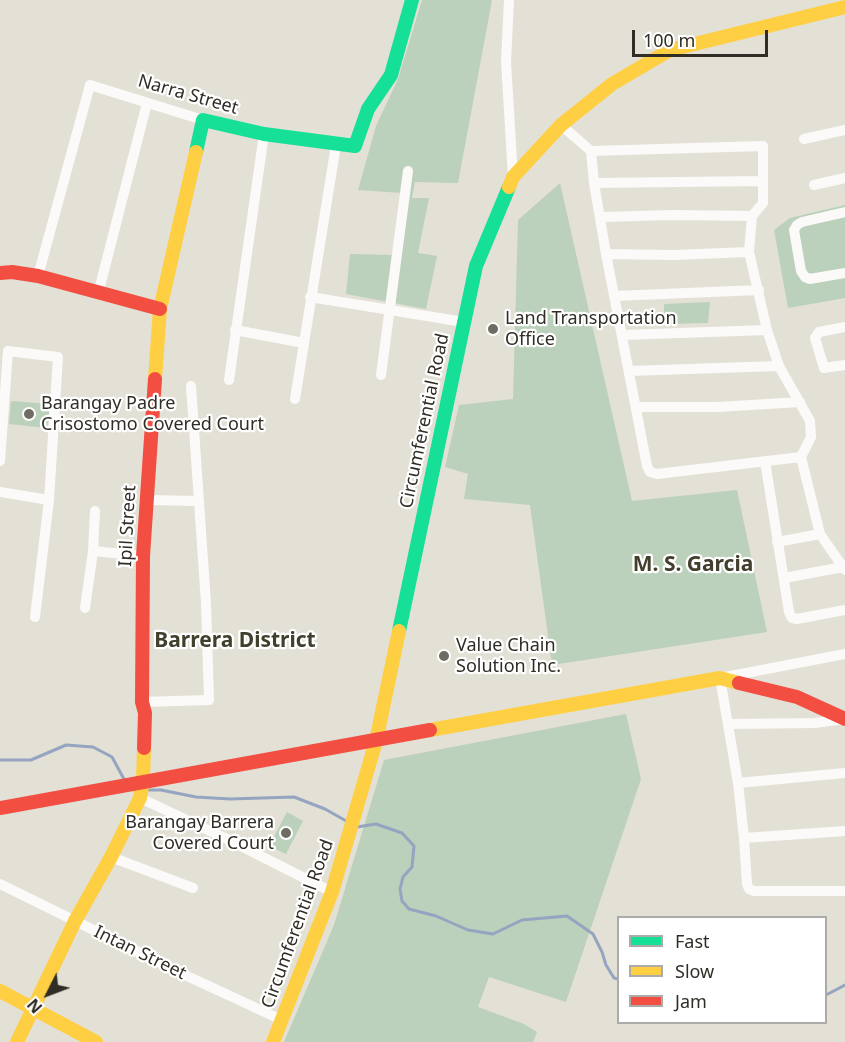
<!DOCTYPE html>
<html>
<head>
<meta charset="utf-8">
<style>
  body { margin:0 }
  #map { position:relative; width:845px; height:1042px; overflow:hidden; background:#e3e0d5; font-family:"Noto Sans",sans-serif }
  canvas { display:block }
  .legend { position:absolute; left:617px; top:916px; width:210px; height:108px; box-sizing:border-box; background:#fff; border:2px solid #acaba8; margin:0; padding:8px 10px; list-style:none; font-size:18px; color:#2f2d25 }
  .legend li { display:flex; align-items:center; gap:12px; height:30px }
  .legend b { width:30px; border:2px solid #acaba8 }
  .north { position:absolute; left:18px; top:964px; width:60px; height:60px; -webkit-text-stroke:4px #fff; paint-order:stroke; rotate:228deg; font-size:16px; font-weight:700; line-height:24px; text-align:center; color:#2f2d25 }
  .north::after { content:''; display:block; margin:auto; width:21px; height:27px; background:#2f2d25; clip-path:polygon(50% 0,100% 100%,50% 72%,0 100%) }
  .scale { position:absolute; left:632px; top:30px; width:136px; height:27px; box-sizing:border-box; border:3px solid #2f2d25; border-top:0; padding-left:8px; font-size:18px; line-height:21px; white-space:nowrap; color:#2f2d25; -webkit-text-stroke:4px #fff; paint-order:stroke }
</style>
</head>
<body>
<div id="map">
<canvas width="845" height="1042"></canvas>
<ul class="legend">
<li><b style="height:8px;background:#16e098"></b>Fast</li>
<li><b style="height:8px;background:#ffcf43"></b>Slow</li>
<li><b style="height:8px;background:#f24e42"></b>Jam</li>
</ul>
<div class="north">N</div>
<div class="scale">100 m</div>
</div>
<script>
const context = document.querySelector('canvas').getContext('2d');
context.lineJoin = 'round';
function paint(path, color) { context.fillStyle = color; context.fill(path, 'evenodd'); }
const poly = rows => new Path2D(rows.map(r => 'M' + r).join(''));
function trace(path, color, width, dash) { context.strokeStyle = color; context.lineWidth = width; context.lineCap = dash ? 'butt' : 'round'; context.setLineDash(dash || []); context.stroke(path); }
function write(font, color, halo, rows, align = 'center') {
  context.font = font + ' "Noto Sans",sans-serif'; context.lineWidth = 4.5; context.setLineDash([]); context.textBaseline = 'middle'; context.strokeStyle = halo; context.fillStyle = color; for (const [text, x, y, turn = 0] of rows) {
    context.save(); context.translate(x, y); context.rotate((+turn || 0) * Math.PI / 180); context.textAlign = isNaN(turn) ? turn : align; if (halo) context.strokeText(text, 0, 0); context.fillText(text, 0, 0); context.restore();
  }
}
paint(poly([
  [422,0,492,0,458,183,415,182,412,198,429,198,418,253,437,256,426,309,346,294,350,254,394,255,402,193,358,190,376,126,398,79],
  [560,183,632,501,737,490,767,632,552,665,530,505,464,499,468,474,445,467,459,405,513,399,518,220],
  [845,205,845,298,788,308,774,230,790,218],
  [710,302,708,323,664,324,664,304],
  [11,401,50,404,47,428,9,424],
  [626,714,641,779,566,1002,489,977,478,1007,524,1024,537,1032,533,1042,284,1042,334,925,384,760],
  [287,812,303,821,286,854,269,846]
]), '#bbd1bb');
trace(poly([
  [0,760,31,760,66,745,93,747,112,757,125,781],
  [149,790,161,790,196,797,230,799,294,797,325,809,348,822],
  [357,827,376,824,402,833,414,846,412,867,403,877,400,889,402,901,409,909,436,916,468,930,493,934,522,920,567,916,593,934,602,952,606,965,614,978,618,979],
  [826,995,845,985]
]), '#95a4c0', 3);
trace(poly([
  [509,0,506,62,513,177],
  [561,125,591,151,763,146,763,203,752,216,749,252,767,330,779,366,810,421,811,437,801,457,820,534,845,570],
  [804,139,845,130],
  [591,151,594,183,606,254,647,466,650,472,657,474,801,457],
  [594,183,763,181],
  [814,185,845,178],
  [845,212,802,222,797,225,794,230,801,271,805,277,810,279,845,273],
  [601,217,672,215,752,216],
  [606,254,674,255,749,252],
  [38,276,90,85,203,120],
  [98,294,147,103],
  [614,296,759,290],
  [310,297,464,322],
  [845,327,819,332,815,338,824,368,845,365],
  [235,330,304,343],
  [622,335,767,330],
  [629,371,779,366],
  [381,375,408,171],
  [229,380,264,134],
  [295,399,336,145],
  [637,407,718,407,800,402],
  [0,461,8,351,58,357,49,500,35,617],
  [765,461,789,612,792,618,797,619,845,610],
  [0,492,49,500],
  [146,500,198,501],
  [777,542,820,534],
  [93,551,143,556],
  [784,578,843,567],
  [85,608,93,551,95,511],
  [845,654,720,678,738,783,744,838,747,884,749,889,754,891,845,891],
  [142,702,209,700,206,603,191,386],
  [728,724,815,723,845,719],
  [738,783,845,773],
  [140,798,227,839,332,892],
  [744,838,845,831],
  [111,857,193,888],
  [0,884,185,975,282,1020]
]), '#fbfaf9', 10);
trace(poly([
  [196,152,203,120,264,134,355,146,368,109,391,75,412,0],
  [399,631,476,266,509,187]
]), '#16e098', 14);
trace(poly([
  [509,187,513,177,561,125,612,84,670,50,845,7],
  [155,379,160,309,196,152],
  [430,730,720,678,739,683],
  [0,991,96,1042],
  [17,1042,75,921,111,857,140,798,143,781,144,748],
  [273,1042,332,892,376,741,399,631]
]), '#ffcf43', 14);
trace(poly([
  [0,273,12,272,38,276,160,309],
  [739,683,797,697,845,719],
  [144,748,145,713,142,702,143,556,155,379],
  [0,808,430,730]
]), '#f24e42', 14);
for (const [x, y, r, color] of [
  [493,329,6,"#6e6c63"],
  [29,414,6,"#6e6c63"],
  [444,656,6,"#6e6c63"],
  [286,833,6,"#6e6c63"]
]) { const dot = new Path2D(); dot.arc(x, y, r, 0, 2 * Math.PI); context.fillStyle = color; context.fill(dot); trace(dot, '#fff', 2); }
write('18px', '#2f2d25', '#fff', [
  ["Narra Street",188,95,16],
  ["Circumferential Road",425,421,-78],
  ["Ipil Street",128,526,-87],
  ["Circumferential Road",298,924,-70],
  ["Intan Street",140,953,26]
]);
write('18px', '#2f2d25', '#fff', [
  ["Land Transportation",505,319],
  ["Office",505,340],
  ["Barangay Padre",41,404],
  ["Crisostomo Covered Court",41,425],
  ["Value Chain",456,646],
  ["Solution Inc.",456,667],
  ["Barangay Barrera",274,823,"right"],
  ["Covered Court",274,844,"right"]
], 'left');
write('bold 21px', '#433f2d', '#fff', [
  ["M. S. Garcia",693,565],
  ["Barrera District",235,641]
]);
</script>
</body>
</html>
